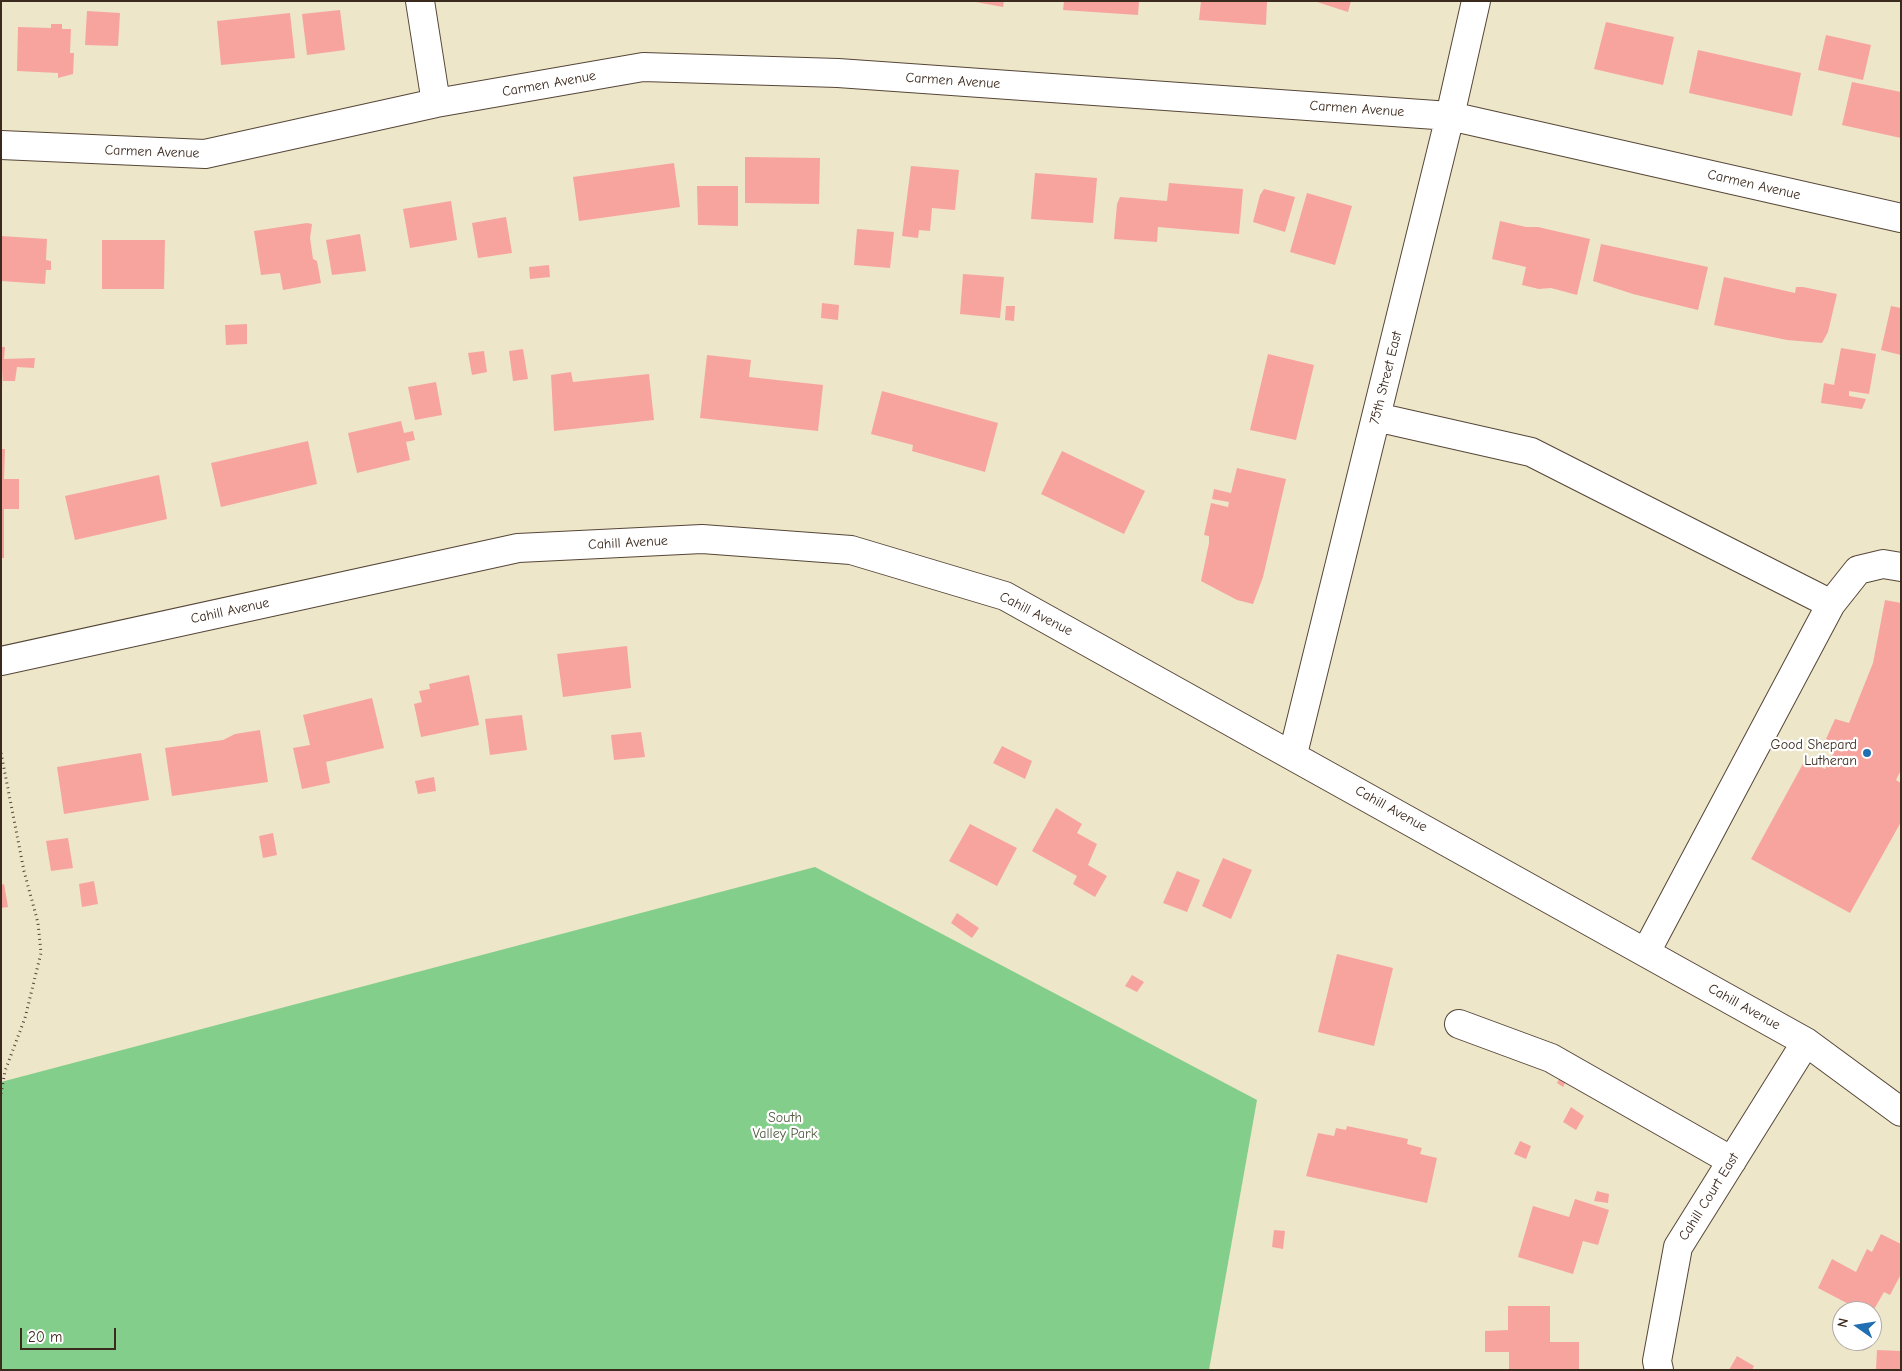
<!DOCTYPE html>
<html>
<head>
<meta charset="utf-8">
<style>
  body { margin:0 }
  #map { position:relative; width:1902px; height:1371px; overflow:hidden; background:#ede6c9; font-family:"Comic Neue",sans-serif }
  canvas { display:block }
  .frame { position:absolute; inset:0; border:2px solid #3b2a1e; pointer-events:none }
  .north { position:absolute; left:1832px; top:1301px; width:50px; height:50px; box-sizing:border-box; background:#fff; border:1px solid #b1aaa5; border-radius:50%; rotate:283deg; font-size:14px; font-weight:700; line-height:20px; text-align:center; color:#3b2a1e }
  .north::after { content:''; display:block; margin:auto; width:18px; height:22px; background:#1f6fb2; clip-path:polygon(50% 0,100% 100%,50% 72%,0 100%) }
  .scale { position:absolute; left:20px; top:1328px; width:96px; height:22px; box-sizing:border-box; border:2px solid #3b2a1e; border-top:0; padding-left:6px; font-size:15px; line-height:18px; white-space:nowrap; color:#3b2a1e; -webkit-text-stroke:4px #fff; paint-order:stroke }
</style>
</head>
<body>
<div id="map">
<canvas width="1902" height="1371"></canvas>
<div class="frame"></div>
<div class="north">N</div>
<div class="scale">20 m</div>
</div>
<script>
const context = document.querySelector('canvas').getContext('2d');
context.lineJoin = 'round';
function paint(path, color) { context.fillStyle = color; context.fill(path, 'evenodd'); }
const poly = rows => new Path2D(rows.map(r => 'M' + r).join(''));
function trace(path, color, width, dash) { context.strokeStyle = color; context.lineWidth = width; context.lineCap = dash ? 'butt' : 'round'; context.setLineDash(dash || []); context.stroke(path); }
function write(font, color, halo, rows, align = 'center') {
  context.font = font + ' "Comic Neue",sans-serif'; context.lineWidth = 4.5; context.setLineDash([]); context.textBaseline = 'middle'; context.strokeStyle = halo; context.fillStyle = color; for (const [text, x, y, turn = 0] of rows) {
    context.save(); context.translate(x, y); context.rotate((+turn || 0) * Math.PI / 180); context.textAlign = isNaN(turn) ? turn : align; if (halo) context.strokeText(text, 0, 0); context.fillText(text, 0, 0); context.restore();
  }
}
paint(poly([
  [815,867,1257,1100,1209,1370,1,1370,1,1082]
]), '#84ce8b');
paint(poly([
  [970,1,1004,1,1003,7],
  [1064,1,1139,1,1138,15,1063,10],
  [1201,1,1267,1,1266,25,1199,20],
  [1314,1,1351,1,1348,12],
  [340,10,345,50,307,55,302,14],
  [87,11,120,13,118,46,85,45],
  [290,13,295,58,221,65,217,21],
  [1606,22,1674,37,1663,85,1594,69],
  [51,24,62,24,62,29,71,29,70,53,74,53,73,74,58,78,58,73,17,71,18,27,51,28],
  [1826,35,1871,45,1863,80,1818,70],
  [1698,50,1801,73,1792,116,1689,93],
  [1852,82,1901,92,1901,138,1842,125],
  [745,157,820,158,819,204,745,203],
  [674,163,680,207,579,221,573,177],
  [911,166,959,170,955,210,932,208,930,231,919,230,918,238,902,236],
  [1035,173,1097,178,1093,223,1031,219],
  [1169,183,1243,189,1239,234,1158,227,1157,242,1114,239,1117,204,1120,197,1167,201],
  [697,186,738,186,738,226,698,225],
  [1264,189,1295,197,1285,232,1253,222,1260,195],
  [1307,193,1352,206,1335,265,1290,252],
  [451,201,457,240,410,248,403,209],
  [506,217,512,253,478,258,472,223],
  [1500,221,1526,227,1538,227,1590,239,1577,295,1551,288,1539,289,1522,285,1526,267,1492,259],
  [307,223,312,224,310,238,313,259,317,261,321,283,283,290,280,273,261,275,254,231],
  [857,229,894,232,890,268,854,265],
  [360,234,366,271,332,275,326,240],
  [1,236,47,239,46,260,51,261,51,270,46,270,45,284,1,281],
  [102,240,165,240,164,289,102,289],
  [1601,244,1708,267,1698,310,1633,294,1593,281],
  [549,265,550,277,530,279,529,267],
  [963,274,1004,277,1000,318,960,314],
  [1724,277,1795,293,1796,287,1803,287,1837,294,1828,332,1822,343,1787,340,1714,325],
  [822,303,839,305,838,320,821,318],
  [1006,306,1015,306,1014,321,1005,320],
  [1891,306,1901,308,1901,355,1881,350],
  [247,324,247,344,226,345,225,325],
  [1,347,5,347,4,359,35,358,34,368,17,367,15,381,3,381,3,388],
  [1841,348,1876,354,1869,394,1849,391,1849,396,1866,399,1862,409,1821,403,1824,383,1834,385],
  [523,349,528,379,513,381,509,351],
  [484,351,487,372,472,375,468,353],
  [1268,354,1314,365,1296,440,1250,430],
  [707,355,751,360,749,377,823,385,818,431,700,418],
  [571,372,573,382,649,374,654,420,554,431,551,375],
  [436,382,442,415,415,420,408,387],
  [882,391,998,423,985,472,912,451,913,445,871,434],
  [401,421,404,433,413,431,415,440,406,442,410,460,357,473,348,433],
  [308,441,317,484,221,507,211,463],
  [1,449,5,449,4,479,19,479,19,509,4,509,4,558,1,558],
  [1062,451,1145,491,1124,534,1041,494],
  [1237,468,1286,479,1263,577,1253,604,1237,600,1201,581,1209,543,1209,536,1204,535,1211,503,1228,507,1229,502,1212,499,1214,489,1231,493],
  [159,475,167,519,75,540,65,496],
  [1885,600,1901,603,1901,770,1896,780,1901,783,1901,822,1850,913,1751,859,1805,760,1825,769,1838,745,1826,739,1835,719,1849,723,1873,663],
  [627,646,631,688,563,697,557,654],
  [469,675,479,725,421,737,414,704,422,702,419,691,430,689,429,684],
  [372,698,384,748,326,762,330,783,302,789,293,748,310,745,303,715],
  [522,715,527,750,490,755,485,719],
  [260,730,268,782,172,796,165,748,223,740,235,734],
  [641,732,645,757,614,760,611,735],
  [1002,746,1032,761,1025,779,993,763],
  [141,753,149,800,64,814,57,767],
  [434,777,436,791,418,794,415,781],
  [1056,808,1082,824,1077,833,1097,844,1088,865,1107,876,1095,897,1073,884,1077,876,1032,851],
  [970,824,1017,848,997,886,949,861],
  [273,833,277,855,263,858,259,836],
  [68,838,73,868,51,871,46,841],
  [1223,858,1252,870,1231,919,1202,906],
  [1177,871,1200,880,1187,912,1163,903],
  [94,881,98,904,82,907,79,884],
  [4,884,8,907,1,908,1,885],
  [957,913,979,928,972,938,951,923],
  [1337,954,1393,968,1374,1046,1318,1032],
  [1132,975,1144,982,1137,992,1125,986],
  [1560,1077,1566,1081,1563,1087,1557,1083],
  [1571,1107,1584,1116,1576,1130,1563,1122],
  [1347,1126,1408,1139,1407,1144,1422,1148,1420,1154,1437,1158,1427,1203,1306,1176,1318,1133,1334,1136,1336,1128,1346,1130],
  [1520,1141,1531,1146,1526,1159,1514,1154],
  [1597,1191,1609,1194,1608,1203,1594,1201],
  [1575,1199,1609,1210,1598,1245,1583,1241,1573,1274,1518,1257,1533,1206,1569,1217],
  [1274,1230,1285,1231,1283,1249,1272,1247],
  [1881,1234,1901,1244,1901,1274,1890,1295,1884,1292,1873,1311,1862,1311,1818,1288,1832,1259,1856,1272,1867,1249,1872,1252],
  [1508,1306,1550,1306,1550,1342,1579,1342,1579,1370,1509,1370,1509,1352,1485,1352,1485,1331,1508,1330],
  [1877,1350,1901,1351,1901,1370,1876,1370],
  [1737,1356,1754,1366,1752,1370,1729,1370]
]), '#f7a49f');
const minor = poly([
  [420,1,436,103],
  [1,145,205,154,436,103,643,67,838,73,1450,116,1901,218],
  [1376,417,1531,452,1831,604,1858,570,1883,564,1901,567],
  [1,661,518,548,702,539,851,550,1005,596,1806,1042,1901,1112],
  [1293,754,1450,116,1476,1],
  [1646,952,1831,604],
  [1459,1024,1551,1058,1732,1161],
  [1659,1370,1657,1361,1678,1247,1806,1042]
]);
trace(minor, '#564638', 30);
trace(poly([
  [1,753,24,871,38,923,41,953,25,1018,5,1071,1,1094]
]), '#564638', 3, [1, 4]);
trace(minor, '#fff', 28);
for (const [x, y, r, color] of [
  [1867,753,5,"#1f6fb2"]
]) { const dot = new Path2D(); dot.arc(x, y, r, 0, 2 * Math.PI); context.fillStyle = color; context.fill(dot); trace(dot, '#fff', 2); }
write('14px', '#3b2a1e', '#fff', [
  ["Carmen Avenue",953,81,4],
  ["Carmen Avenue",549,84,-10],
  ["Carmen Avenue",1357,109,4],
  ["Carmen Avenue",152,152,2],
  ["Carmen Avenue",1754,185,13],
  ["75th Street East",1386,378,-76],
  ["Cahill Avenue",628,543,-3],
  ["Cahill Avenue",230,611,-12],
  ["Cahill Avenue",1036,614,27],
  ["Cahill Avenue",1391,809,29],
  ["Cahill Avenue",1744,1007,29],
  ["Cahill Court East",1709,1197,-58]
]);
write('14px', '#3b2a1e', '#fff', [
  ["Good Shepard",1857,745],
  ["Lutheran",1857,761]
], 'right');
write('14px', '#515b3f', '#fff', [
  ["South",785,1118],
  ["Valley Park",785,1134]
]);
</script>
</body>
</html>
